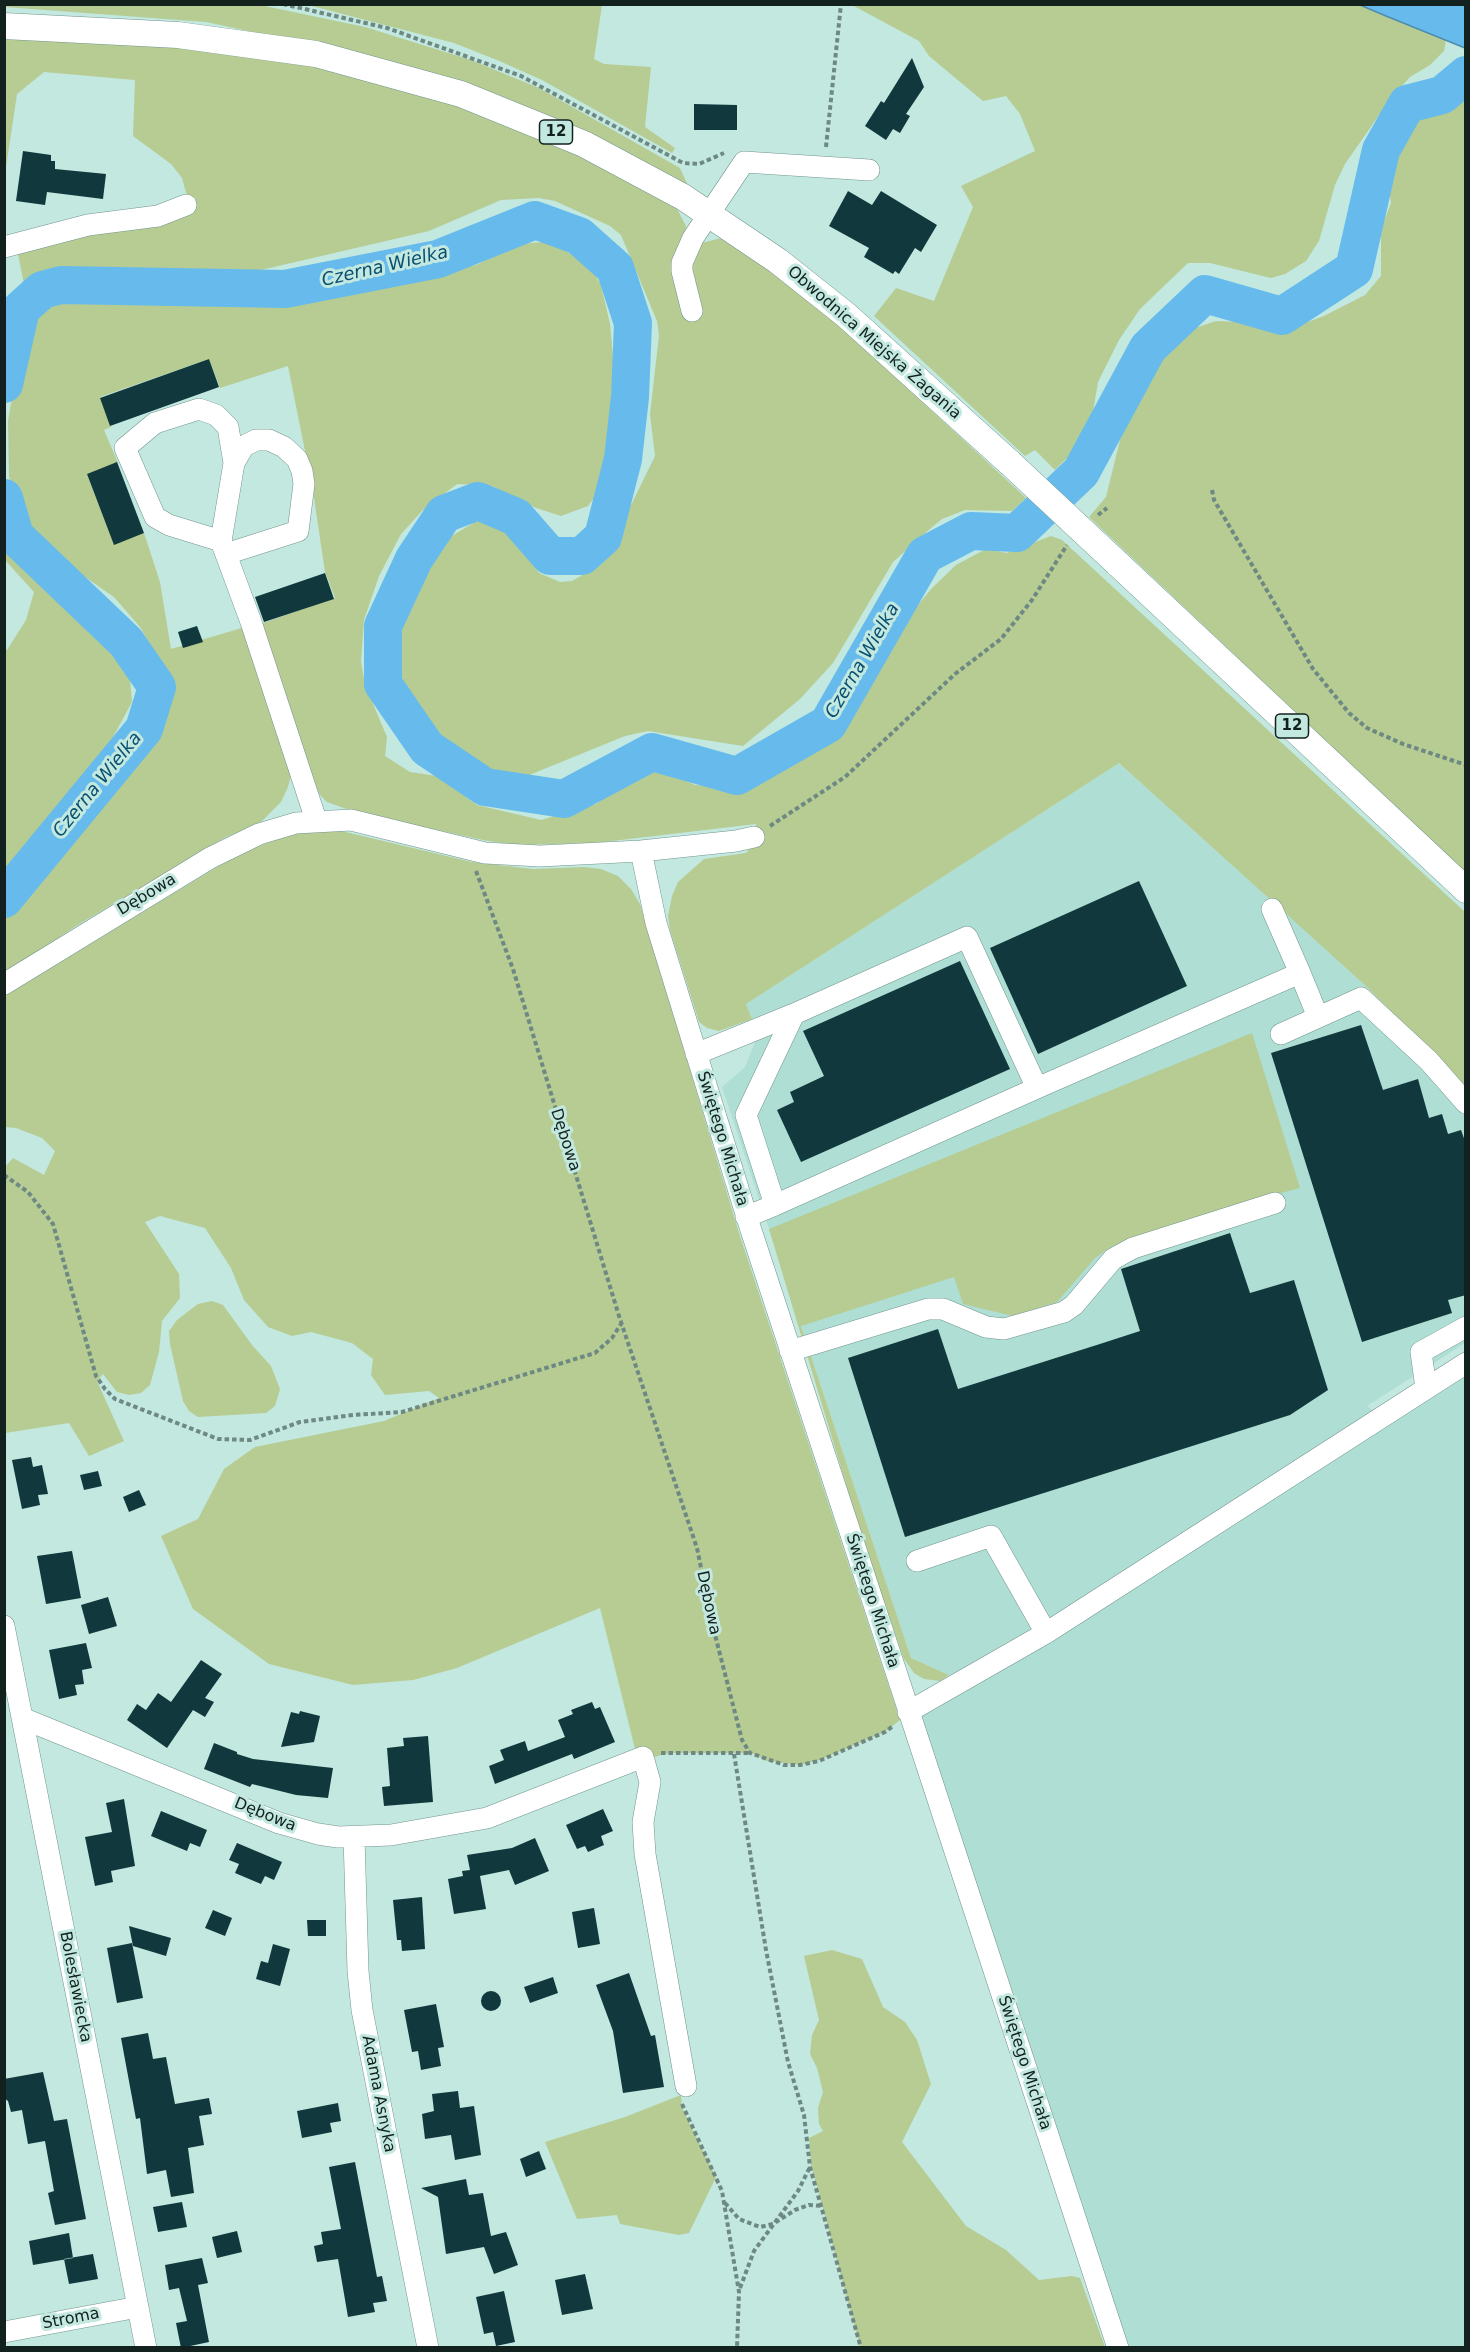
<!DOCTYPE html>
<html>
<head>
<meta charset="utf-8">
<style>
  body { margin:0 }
  #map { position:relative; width:1470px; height:2352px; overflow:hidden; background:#c2e8e0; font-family:"DejaVu Sans",sans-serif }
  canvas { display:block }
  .frame { position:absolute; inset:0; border:6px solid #13211e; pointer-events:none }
</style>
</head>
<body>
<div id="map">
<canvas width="1470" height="2352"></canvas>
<div class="frame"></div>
</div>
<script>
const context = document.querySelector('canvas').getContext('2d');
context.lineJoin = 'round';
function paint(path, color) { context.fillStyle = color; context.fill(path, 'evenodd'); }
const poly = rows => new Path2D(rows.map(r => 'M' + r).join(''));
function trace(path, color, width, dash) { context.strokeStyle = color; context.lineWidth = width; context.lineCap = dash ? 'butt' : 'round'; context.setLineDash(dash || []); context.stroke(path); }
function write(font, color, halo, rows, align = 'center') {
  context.font = font + ' "DejaVu Sans",sans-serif'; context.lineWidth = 6; context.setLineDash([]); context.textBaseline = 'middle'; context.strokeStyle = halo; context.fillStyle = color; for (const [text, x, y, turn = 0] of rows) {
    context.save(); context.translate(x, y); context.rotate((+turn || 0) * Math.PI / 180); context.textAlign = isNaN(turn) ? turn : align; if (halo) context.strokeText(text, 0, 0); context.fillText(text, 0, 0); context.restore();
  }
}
paint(poly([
  [1119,763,1367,987,1465,1087,1465,1343,1367,1406,1381,1417,1465,1363,1465,2347,1118,2347,908,1712,969,1676,949,1675,911,1658,722,1087,745,1067,758,1035,746,1004]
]), '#aeded4');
paint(poly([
  [4,5,260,5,365,27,471,60,539,88,680,168,689,188,593,135,507,99,432,73,380,59,206,22,5,7],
  [308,5,602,5,594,59,604,64,651,67,645,127,675,148,672,153,542,80,497,60,454,43],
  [852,5,1360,5,1446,40,1444,51,1430,65,1410,77,1391,98,1345,164,1335,185,1319,241,1306,261,1285,274,1271,278,1210,263,1188,263,1140,309,1119,340,1098,382,1092,417,1071,454,1055,470,1035,450,1025,456,874,316,896,288,934,301,973,207,961,186,1035,151,1020,114,1006,96,983,101,929,56,919,41],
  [4,39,51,39,214,49,309,65,458,105,584,157,676,207,686,226,685,235,691,263,702,243,721,238,732,242,824,311,1026,498,1012,511,965,510,942,519,931,528,893,562,833,663,800,699,743,746,648,731,625,736,522,778,508,778,484,770,454,751,419,718,407,696,396,654,399,623,419,579,445,540,475,522,485,521,501,526,523,549,539,573,560,582,572,581,591,570,615,538,655,456,650,414,659,336,657,321,621,235,610,226,555,201,539,198,501,200,429,231,261,270,219,274,67,269,24,284,16,244,116,219,187,196,182,178,171,164,133,136,135,80,44,72,17,94,5,174],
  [1465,93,1465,873,1089,517,1106,497,1120,440,1144,379,1171,342,1195,328,1216,321,1265,323,1291,328,1324,316,1365,295,1381,276,1381,229,1391,203,1385,163,1394,138,1422,111],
  [543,242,556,244,574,256,592,269,601,285,610,324,615,378,611,452,605,484,588,506,561,516,536,508,492,486,457,484,422,511,401,534,379,576,364,620,361,661,365,685,387,737,385,756,410,772,437,776,477,805,541,820,596,804,639,771,663,771,695,785,741,787,777,773,820,747,853,708,895,633,932,588,956,565,986,549,1007,553,1051,536,1062,540,1465,912,1465,1087,1367,987,1119,763,746,1004,752,1019,719,1031,707,1028,699,1022,670,930,668,916,672,896,678,882,704,859,746,853,753,845,756,824,595,843,515,845,483,840,355,812,327,802,320,795,314,783,260,624,335,598,325,572,313,491,288,366,220,388,209,359,100,397,111,427,104,430,118,463,87,474,114,544,144,533,160,582,171,649,245,627,291,775,288,787,281,802,261,822,224,838,76,926,5,974,5,917,35,891,68,839,167,713,171,700,167,675,140,627,114,597,62,561,27,527,9,477,8,421,15,380,23,369,32,326,42,308,59,297,79,296,240,303,296,299,363,290,476,265,520,244],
  [5,545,122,664,130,679,132,702,113,737,5,873,5,648,7,650,26,620,34,592,5,560],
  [306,829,341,831,472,862,533,869,584,867,601,869,618,876,631,889,640,904,739,1233,900,1720,885,1732,820,1760,800,1765,767,1761,751,1753,670,1753,638,1761,600,1608,457,1668,413,1680,353,1685,269,1664,193,1609,161,1536,198,1519,224,1469,255,1447,384,1421,439,1398,429,1391,385,1395,371,1375,373,1359,352,1343,311,1332,292,1336,268,1327,244,1300,231,1268,205,1228,160,1216,145,1222,179,1274,180,1298,162,1321,159,1352,150,1385,141,1393,129,1395,117,1392,103,1374,97,1381,124,1441,89,1456,69,1423,5,1433,5,1167,13,1158,44,1175,55,1151,42,1138,16,1128,5,1127,5,996,240,853],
  [1252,1033,1300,1188,1231,1206,1112,1246,1095,1258,1057,1302,1013,1316,963,1304,954,1277,801,1326,911,1658,949,1675,940,1681,924,1679,914,1673,904,1659,864,1544,769,1229],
  [212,1301,223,1305,252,1345,271,1366,280,1389,275,1406,266,1413,198,1417,189,1411,183,1401,170,1344,169,1331,177,1320,198,1304],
  [832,1950,862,1959,883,2007,905,2022,917,2040,931,2084,902,2142,966,2226,1006,2250,1039,2280,1072,2276,1080,2278,1105,2347,860,2347,811,2164,809,2138,823,2131,819,2124,818,2108,823,2092,817,2068,810,2054,812,2035,819,2020,804,1956],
  [681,2095,682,2108,716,2177,689,2233,679,2235,620,2224,617,2215,577,2219,545,2142,625,2117]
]), '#b6cc92');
const water = poly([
  [1360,5,1465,5,1465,48,1386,16,1360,5]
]);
paint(water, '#66bbec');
trace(water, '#4d8dae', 1.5);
trace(poly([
  [4,384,21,309,42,290,61,285,285,289,438,259,535,220,579,236,615,268,633,323,630,397,623,459,603,537,582,556,550,556,516,517,478,501,444,514,414,559,383,626,383,684,427,748,485,787,564,799,652,752,737,776,828,724,925,555,971,531,1017,533,1081,472,1148,348,1205,294,1282,316,1354,269,1381,150,1407,104,1442,95,1466,75],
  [4,498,15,536,126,642,157,687,144,729,4,899]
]), '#66bbec', 38);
paint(poly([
  [912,58,924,87,906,114,910,116,900,133,893,129,886,140,865,126,881,101,884,103],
  [694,104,737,105,737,130,694,130],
  [23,151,51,155,51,161,55,161,55,169,106,174,103,199,47,192,45,205,16,201],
  [848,191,872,205,881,191,937,225,921,252,915,248,899,274,895,271,893,274,864,257,869,248,829,226],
  [209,359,219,387,110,426,100,398],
  [117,462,144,533,114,545,87,474],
  [325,573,334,599,264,622,255,597],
  [197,626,203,642,183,648,178,632],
  [1139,881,1187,986,1038,1054,990,948],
  [960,961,1010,1069,801,1162,777,1110,794,1102,790,1092,824,1076,803,1031],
  [1361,1025,1383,1090,1418,1079,1429,1118,1442,1114,1448,1134,1461,1130,1466,1144,1466,1295,1448,1300,1452,1313,1362,1342,1271,1053],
  [1230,1233,1250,1293,1294,1280,1328,1390,1290,1415,905,1537,848,1358,938,1329,958,1389,1103,1343,1140,1331,1121,1269],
  [31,1457,33,1467,42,1465,48,1494,38,1495,40,1505,22,1509,12,1460],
  [98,1471,102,1486,84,1490,80,1475],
  [139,1490,146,1505,129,1512,123,1497],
  [72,1551,81,1598,46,1604,37,1556],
  [108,1597,117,1626,89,1634,81,1605],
  [86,1643,92,1668,82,1670,84,1684,75,1685,77,1695,59,1699,49,1650],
  [201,1660,222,1674,205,1698,214,1702,205,1717,193,1710,167,1748,127,1720,137,1704,146,1710,158,1693,171,1702],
  [592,1702,595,1709,600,1707,615,1742,574,1759,572,1754,495,1784,489,1766,504,1760,500,1750,525,1741,528,1751,565,1737,558,1720,573,1714,571,1710],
  [300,1711,320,1716,314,1742,281,1747,291,1712,299,1714],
  [428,1736,433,1802,384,1806,382,1787,390,1786,387,1748,404,1746,403,1738],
  [214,1743,237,1752,237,1754,253,1759,333,1768,328,1798,296,1795,252,1784,250,1787,204,1769],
  [124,1799,135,1866,111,1871,113,1882,95,1886,85,1837,112,1832,106,1803],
  [603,1809,613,1831,601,1836,604,1845,588,1852,585,1846,577,1849,566,1825],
  [161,1811,207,1830,200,1847,190,1843,187,1851,151,1836],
  [535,1838,549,1871,515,1885,509,1870,480,1876,486,1909,454,1914,448,1879,463,1876,462,1871,470,1870,467,1855,512,1848],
  [237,1843,282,1862,274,1880,265,1876,261,1884,235,1873,239,1864,229,1860],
  [422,1897,425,1949,402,1951,401,1940,397,1940,393,1900],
  [594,1908,600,1944,578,1948,572,1912],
  [213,1910,232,1918,225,1936,205,1928],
  [307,1920,326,1920,326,1936,308,1936],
  [129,1926,171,1938,166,1956,133,1946],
  [132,1943,143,1998,117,2003,107,1948],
  [273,1944,290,1949,280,1986,256,1979,261,1961,268,1963],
  [629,1973,651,2036,655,2035,664,2087,623,2093,613,2031,596,1985],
  [553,1977,558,1993,530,2003,524,1987],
  '481 2001a10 10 0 1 1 20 0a10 10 0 1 1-20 0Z',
  [436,2004,444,2047,438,2048,441,2066,421,2070,418,2051,412,2052,404,2010],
  [148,2033,153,2059,166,2057,175,2104,209,2098,212,2114,199,2116,204,2145,188,2148,194,2193,171,2197,166,2170,147,2174,140,2118,136,2119,121,2038],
  [43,2072,54,2121,67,2119,86,2219,55,2225,48,2193,54,2191,45,2141,28,2144,22,2110,11,2112,8,2101,4,2098,4,2079],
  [458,2091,460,2108,474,2106,481,2155,455,2160,451,2135,425,2139,422,2114,434,2111,432,2094],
  [338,2103,341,2121,330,2123,332,2132,302,2138,297,2111],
  [539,2151,546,2169,526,2177,520,2159],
  [355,2162,377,2277,382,2276,387,2301,373,2303,375,2312,348,2317,338,2259,317,2262,314,2246,323,2244,321,2232,341,2229,329,2167],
  [466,2179,469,2195,483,2193,491,2236,506,2232,518,2265,494,2274,484,2247,446,2254,438,2197,421,2188],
  [182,2202,187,2227,158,2232,153,2207],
  [237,2231,242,2252,217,2258,212,2237],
  [69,2233,73,2258,33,2265,29,2241],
  [93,2254,98,2279,69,2284,64,2259],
  [202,2258,208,2283,198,2285,209,2342,181,2348,176,2323,187,2321,179,2288,169,2290,165,2265],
  [585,2274,593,2309,562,2315,555,2280],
  [504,2291,515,2342,496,2346,493,2332,484,2334,476,2297]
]), '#11383d');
const minor = poly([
  [4,247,88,225,158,216,186,205],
  [692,311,682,271,682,263,693,238,744,162,869,170],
  [234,463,228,427,216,415,199,409,155,423,125,448,155,517,169,525,221,541,251,622,316,820],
  [221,541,234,463,244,446,256,440,269,440,284,447,297,459,302,471,304,484,298,531,226,554],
  [641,851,656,923,750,1227,1118,2348],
  [1272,909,1300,973],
  [4,984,210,858,259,834,296,823,351,820,485,853,540,856,641,851,736,841,754,837],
  [1281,1034,1361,998,1429,1061,1466,1103],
  [696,1054,794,1014],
  [1037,1088,1300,973,1318,1017],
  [746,1217,775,1205,1037,1088,967,937,794,1014,746,1115,775,1205],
  [790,1351,928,1309,943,1309,986,1327,1004,1329,1064,1312,1074,1305,1113,1259,1133,1248,1275,1203],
  [1426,1388,1421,1352,1466,1327],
  [917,1561,991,1536,1046,1633],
  [4,1626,146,2348],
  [908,1712,1046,1633,1466,1363],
  [22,1718,279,1823,318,1834,338,1837,391,1835,487,1818,643,1757,650,1782,643,1822,645,1854,686,2086],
  [354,1837,358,1971,362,2010,428,2348],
  [4,2332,138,2307]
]);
const major = poly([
  [4,26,178,35,316,54,461,94,584,144,683,197,778,261,846,315,1010,463],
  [1117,563,1466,890]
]);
trace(minor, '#72958e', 22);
trace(major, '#72958e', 27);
trace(poly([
  [283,4,387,28,521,76,683,163,699,164,724,153],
  [826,147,841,4],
  [1212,490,1214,500,1313,669,1349,713,1367,728,1403,744,1466,765],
  [1098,515,1107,508],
  [770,826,845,777,955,674,1001,639,1032,600,1067,545],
  [476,871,513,969,619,1316,697,1548,714,1631,742,1740,750,1753,784,1765,800,1765,819,1761,885,1732,893,1726],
  [4,1175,28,1192,53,1224,96,1376,105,1389,115,1399,218,1439,250,1440,300,1422,353,1415,402,1412,595,1353,612,1338,621,1324],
  [661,1753,750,1753],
  [734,1754,766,1950,788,2062,804,2115,810,2167,861,2348],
  [682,2104,722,2191,739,2292,737,2348],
  [725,2203,739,2219,760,2227,773,2224,795,2210,809,2205,822,2206],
  [740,2288,754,2251,798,2191,810,2167]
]), '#6e8983', 4, [4.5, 3]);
trace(minor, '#fff', 21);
trace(major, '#fff', 26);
const majorBridge = poly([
  [1010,463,1117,563]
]);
trace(majorBridge, '#72958e', 27, []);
trace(majorBridge, '#fff', 26);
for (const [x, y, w] of [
  [556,132,33],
  [1292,726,33]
]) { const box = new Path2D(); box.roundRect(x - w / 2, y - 12, w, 24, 4.5); context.fillStyle = '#c2e8e0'; context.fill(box); trace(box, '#13211e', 1.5); }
write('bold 15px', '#13211e', null, [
  ["12",556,132],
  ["12",1292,726]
]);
write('16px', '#13211e', '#c2e8e0', [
  ["Obwodnica Miejska Żagania",874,343,41],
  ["Dębowa",147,895,-31],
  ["Świętego Michała",722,1139,73],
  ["Dębowa",565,1140,72],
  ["Świętego Michała",872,1601,72],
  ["Dębowa",708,1603,78],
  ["Dębowa",265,1815,22],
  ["Bolesławiecka",75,1987,79],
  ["Świętego Michała",1024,2063,72],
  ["Adama Asnyka",378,2094,79],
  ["Stroma",71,2319,-11]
]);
write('italic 18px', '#094f70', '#c2e8e0', [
  ["Czerna Wielka",385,267,-13],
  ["Czerna Wielka",863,661,-60],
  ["Czerna Wielka",98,785,-51]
]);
</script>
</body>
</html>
